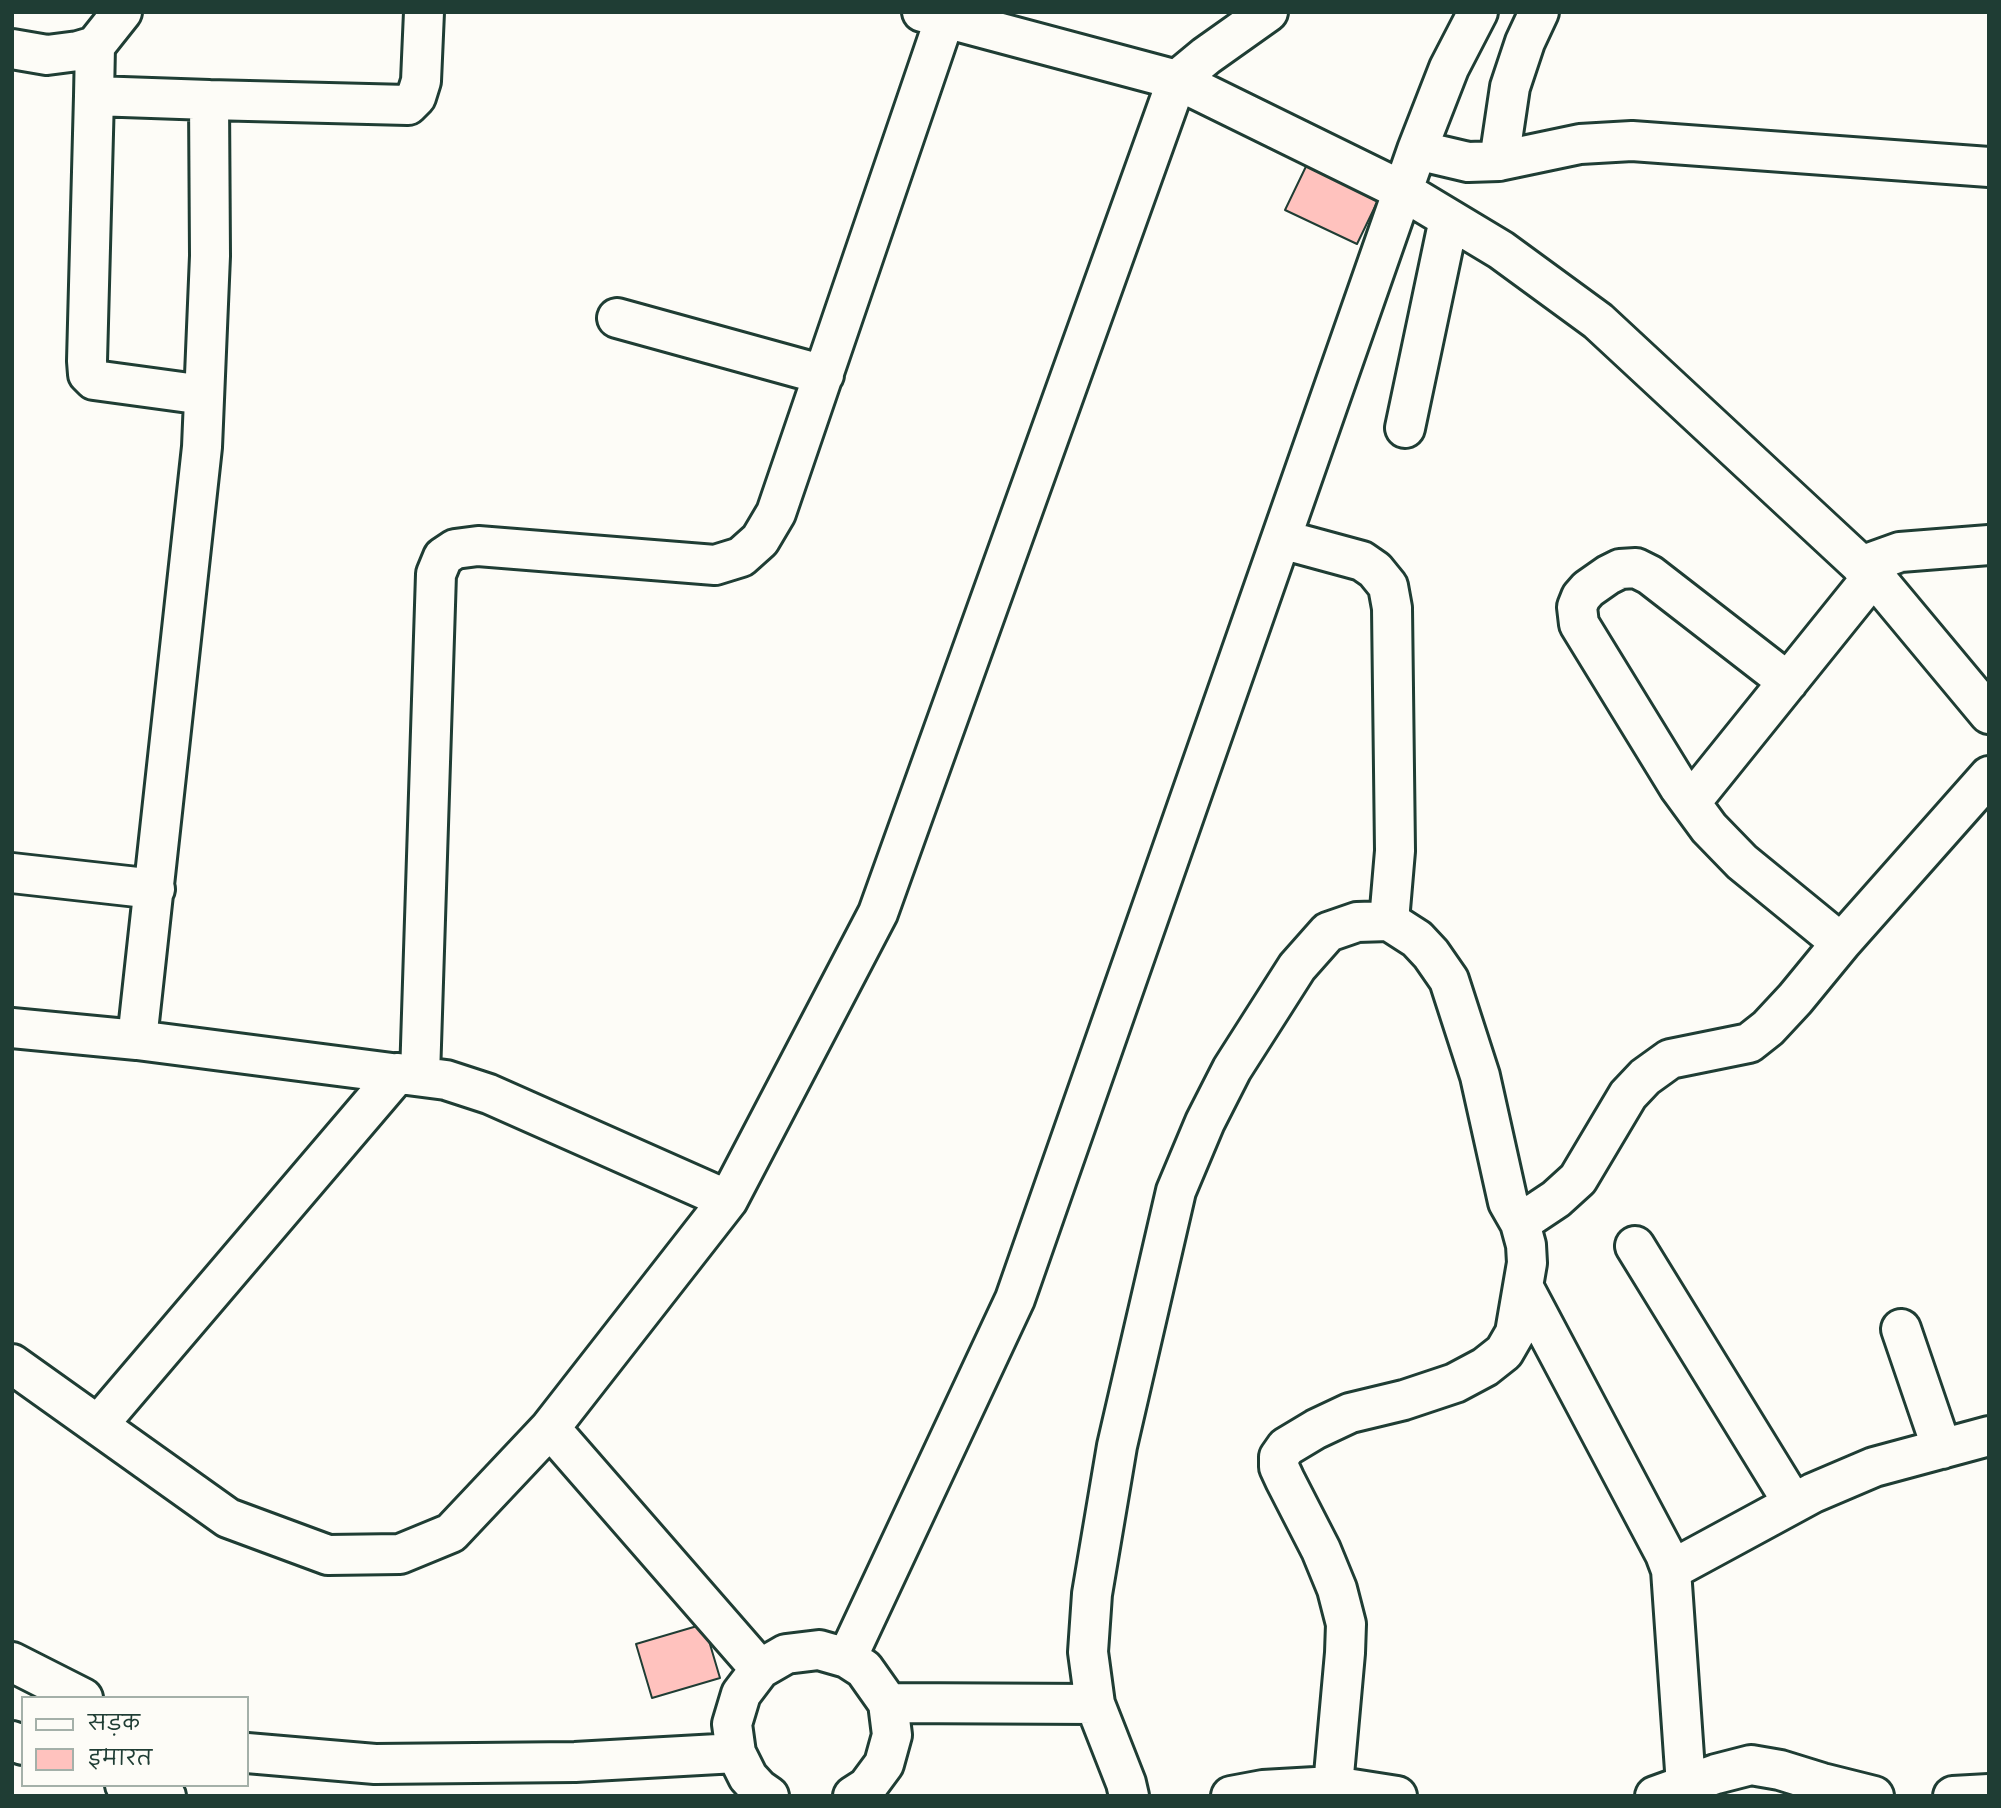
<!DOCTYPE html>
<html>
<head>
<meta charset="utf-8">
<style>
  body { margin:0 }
  #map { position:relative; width:2001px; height:1808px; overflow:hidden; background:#fdfcf7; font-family:"Architects Daughter","Playpen Sans Deva",sans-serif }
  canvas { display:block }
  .frame { position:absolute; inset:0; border:14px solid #1f3d34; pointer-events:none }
  .legend { position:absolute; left:21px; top:1696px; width:228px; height:91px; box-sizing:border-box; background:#fdfcf7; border:2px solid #a4b0a9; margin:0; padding:9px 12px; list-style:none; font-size:21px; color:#1f3d34 }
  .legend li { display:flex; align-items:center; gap:14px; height:35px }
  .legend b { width:35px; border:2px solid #a4b0a9 }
</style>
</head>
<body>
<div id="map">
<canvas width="2001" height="1808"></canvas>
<div class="frame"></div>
<ul class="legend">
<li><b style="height:9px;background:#fdfcf7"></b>सड़क</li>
<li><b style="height:19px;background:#ffc2be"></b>इमारत</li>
</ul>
</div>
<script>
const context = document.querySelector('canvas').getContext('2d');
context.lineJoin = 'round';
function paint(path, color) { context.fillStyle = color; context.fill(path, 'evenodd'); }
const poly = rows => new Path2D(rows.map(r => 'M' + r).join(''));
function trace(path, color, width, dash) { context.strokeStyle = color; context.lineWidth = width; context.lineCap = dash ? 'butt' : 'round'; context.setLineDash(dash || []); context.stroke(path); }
const building = poly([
  [1312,154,1384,188,1357,244,1285,210,1312,154],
  [704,1624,720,1678,652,1698,636,1644,704,1624]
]);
paint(building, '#ffc2be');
trace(building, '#1f3d34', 2);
const minor = poly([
  [922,12,1177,80,1403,191,1501,250,1598,321,1879,582,1989,714],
  [95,46,94,96,209,100,210,256,202,447,137,1040],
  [12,49,47,55,78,51,95,46,122,12],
  [94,96,87,361,88,374,94,380,204,395],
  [209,100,408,105,416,97,421,81,424,12],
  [1417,150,1468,162,1499,161,1580,144,1632,141,1989,167],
  [1499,161,1510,87,1525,42,1539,12],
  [617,318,824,375],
  [1405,428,1449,219],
  [1281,539,1362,561,1375,570,1388,586,1392,608,1395,851,1389,921,1417,939,1431,954,1449,980,1480,1076,1508,1202,1520,1223,1526,1245,1527,1263,1515,1333,1504,1352,1485,1367,1455,1383,1404,1400,1350,1413,1316,1429,1286,1447,1279,1457,1279,1467,1285,1480,1321,1550,1337,1589,1346,1624,1345,1653,1333,1786],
  [1861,566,1900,552,1989,545],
  [1788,682,1650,575,1636,568,1620,569,1608,575,1588,589,1581,597,1577,607,1579,624,1679,787,1709,828,1742,862,1841,943],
  [1691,802,1873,576],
  [12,873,155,889],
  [12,1028,137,1040,446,1080,489,1094,728,1200],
  [420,1076,436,574,443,557,455,549,478,546,715,565,741,557,760,540,776,513,947,12],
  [1520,1223,1556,1199,1578,1179,1628,1095,1645,1077,1670,1059,1749,1043,1768,1028,1795,999,1841,943,1989,776],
  [1635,1246,1793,1503],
  [1524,1288,1665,1554,1671,1570,1686,1785],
  [1901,1329,1942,1449],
  [12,1364,228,1518,328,1555,400,1554,451,1533,550,1428,728,1200,878,913,1177,80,1206,56,1268,12],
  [98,1425,398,1073],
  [550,1428,760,1669],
  [1671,1570,1813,1493,1874,1467,1989,1436],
  [847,1658,1015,1299,1417,150,1449,68,1478,12],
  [12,1662,83,1698],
  [888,1703,1095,1704],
  [12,1741,23,1745],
  [247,1753,375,1764,575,1762,736,1753],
  [125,1785,166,1796],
  [769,1796,759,1789,748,1777,736,1753,732,1724,741,1694,760,1669,786,1654,819,1650,847,1658,864,1669,888,1703,892,1735,884,1764,867,1787,853,1796],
  [1129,1796,1126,1783,1095,1704,1088,1652,1092,1594,1117,1446,1176,1191,1205,1122,1232,1069,1297,967,1328,932,1357,922,1389,921],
  [1231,1796,1263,1790,1333,1786,1397,1796],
  [1655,1796,1716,1774,1751,1765,1780,1770,1822,1783,1874,1796],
  [1953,1796,1989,1794]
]);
trace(minor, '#1f3d34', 44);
trace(minor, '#fdfcf7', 38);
</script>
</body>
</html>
